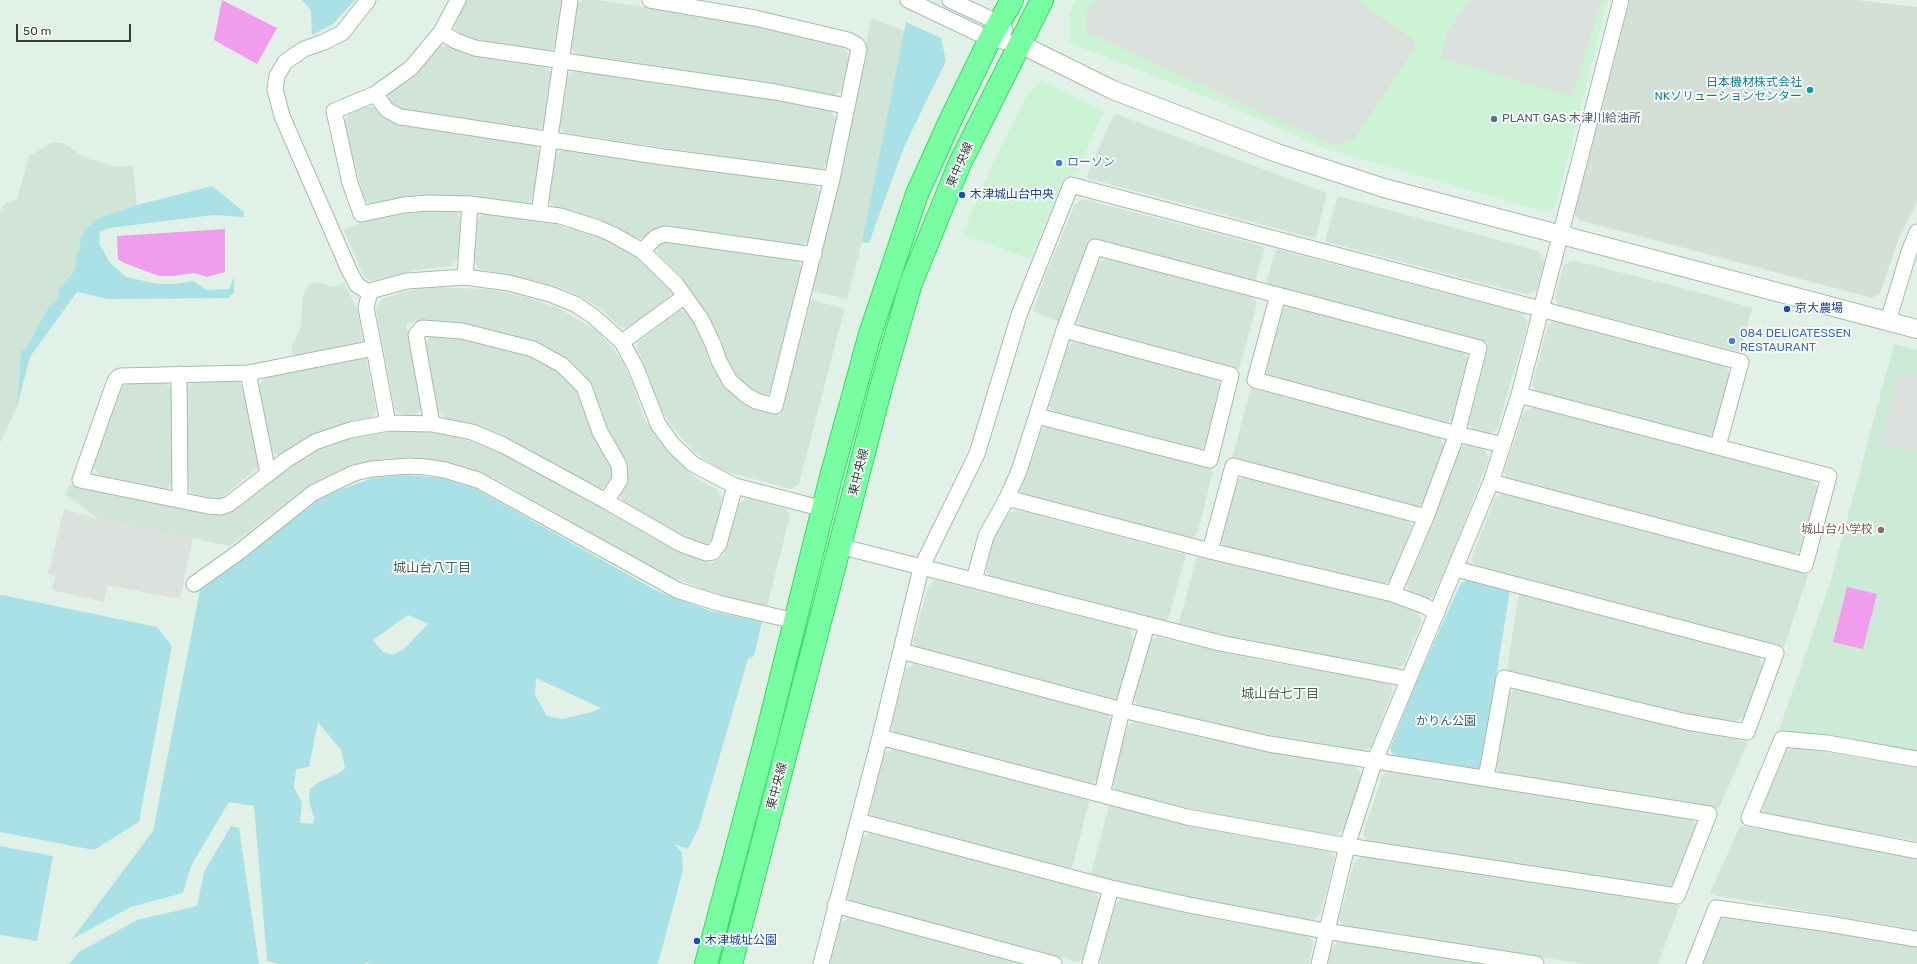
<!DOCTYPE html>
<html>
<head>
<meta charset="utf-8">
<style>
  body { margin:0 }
  #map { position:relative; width:1917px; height:964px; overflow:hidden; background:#e2f1e7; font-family:Rubik,sans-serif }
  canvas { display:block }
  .scale { position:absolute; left:16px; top:24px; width:115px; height:18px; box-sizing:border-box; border:2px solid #334236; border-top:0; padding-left:5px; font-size:12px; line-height:14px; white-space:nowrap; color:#334236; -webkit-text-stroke:3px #fff; paint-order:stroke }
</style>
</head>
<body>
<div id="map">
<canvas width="1917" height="964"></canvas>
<div class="scale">50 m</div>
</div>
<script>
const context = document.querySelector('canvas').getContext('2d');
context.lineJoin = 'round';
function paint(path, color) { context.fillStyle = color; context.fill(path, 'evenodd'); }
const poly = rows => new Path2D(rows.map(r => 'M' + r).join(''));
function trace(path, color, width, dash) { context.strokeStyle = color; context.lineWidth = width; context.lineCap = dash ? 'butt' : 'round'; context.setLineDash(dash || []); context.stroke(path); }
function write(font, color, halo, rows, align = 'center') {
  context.font = font + ' Rubik,"Noto Sans JP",sans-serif'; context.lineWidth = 3.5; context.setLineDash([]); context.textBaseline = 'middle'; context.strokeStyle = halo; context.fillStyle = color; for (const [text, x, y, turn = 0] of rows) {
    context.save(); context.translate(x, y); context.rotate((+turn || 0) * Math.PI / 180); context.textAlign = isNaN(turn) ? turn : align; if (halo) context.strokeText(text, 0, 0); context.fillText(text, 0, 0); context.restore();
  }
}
paint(poly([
  [466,0,561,0,556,46,549,52,484,43,458,34,454,26],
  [583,0,599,0,726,20,842,46,849,55,842,90,834,96,577,56,571,48,577,4],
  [871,18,905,31,862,242,847,299,812,291,832,213],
  [447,46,479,57,545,67,552,74,545,124,537,130,405,111,389,102,389,93,418,71,439,47],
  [574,71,770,99,830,111,836,118,827,164,819,171,565,133,560,127,567,77],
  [365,106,374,108,387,118,402,125,535,145,541,153,534,198,527,203,480,197,430,196,371,205,364,199,344,123,349,114],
  [1116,114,1327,193,1316,237,1313,238,1086,178,1113,116],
  [53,142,65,144,84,157,96,161,113,166,133,166,137,205,96,219,83,231,73,273,58,290,59,297,47,310,25,350,21,350,17,407,0,443,0,211,5,203,17,199,29,156],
  [564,149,815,185,821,192,810,240,800,246,671,227,658,228,644,237,636,239,597,220,555,208,549,200,556,155],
  [1338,196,1538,251,1545,260,1537,290,1528,295,1327,242,1325,240],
  [1083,199,1263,246,1264,251,1255,281,1092,240,1061,320,1059,322,1033,311,1046,274,1075,204],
  [424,211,455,211,461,218,457,260,451,266,417,270,372,281,364,277,344,230,363,222,388,216],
  [484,214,553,224,589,233,608,240,639,260,656,274,671,289,669,297,629,328,620,327,598,307,574,293,553,285,479,269,474,261,477,220],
  [665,242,797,260,803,269,772,390,764,397,741,384,728,365,713,327,698,300,680,275,658,254,657,247],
  [1276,249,1522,313,1528,323,1497,430,1489,434,1473,430,1468,424,1489,343,1268,285,1267,280],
  [1106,258,1251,296,1257,304,1239,369,1081,327,1077,321,1098,264],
  [1572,260,1709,295,1752,308,1741,350,1739,352,1559,305,1555,297,1563,266],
  [316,282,334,287,344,283,357,309,376,411,371,418,355,422,297,445,279,454,276,454,271,450,258,387,264,378,317,366,317,351,295,356,292,353,291,348,300,330,303,295,309,285],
  [434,287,487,289,523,296,558,308,596,330,613,348,620,358,631,379,643,416,663,447,693,476,716,489,722,499,712,541,703,545,684,537,623,502,620,494,627,481,626,462,606,427,592,388,587,380,571,363,548,348,466,324,439,321,415,322,406,324,422,409,415,415,403,415,395,410,376,309,382,299,408,291],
  [812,300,842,308,844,311,799,484,791,489,728,472,713,465,693,451,669,423,656,398,644,363,637,350,638,342,679,311,686,311,700,334,713,368,723,385,745,403,753,408,780,415,810,303],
  [1289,306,1464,352,1469,360,1454,418,1446,423,1270,377,1265,370,1280,311],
  [1557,320,1724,364,1731,376,1715,432,1707,437,1536,392,1532,385,1548,325],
  [431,336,469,341,530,357,553,368,570,381,581,396,613,467,612,477,608,485,599,489,510,440,475,427,445,418,438,411,425,344],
  [1074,342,1215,378,1221,386,1206,444,1199,450,1054,412,1048,404,1067,347],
  [236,380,243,386,245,393,258,464,257,469,218,500,195,496,188,488,186,388,194,381],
  [130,382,164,382,171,389,173,484,164,490,99,477,92,465,120,388],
  [1251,388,1439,437,1445,447,1424,502,1417,507,1232,458],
  [1534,407,1811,479,1818,489,1801,550,1794,554,1508,480,1504,472,1524,411],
  [1047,426,1211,468,1213,472,1197,534,1189,540,1023,496,1020,489,1027,474,1040,432],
  [407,430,450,435,492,448,677,550,712,563,724,555,737,505,747,498,786,509,790,516,767,607,717,594,665,575,498,480,481,472,445,461,407,457,388,459,370,461,338,471,309,485,230,546,98,519,65,494,70,484,80,488,208,514,221,514,295,462,328,445,364,435],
  [1467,444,1483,448,1489,458,1452,554,1434,595,1426,600,1410,593,1406,584,1420,553,1460,448],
  [1243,477,1408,520,1413,528,1391,580,1384,584,1225,548,1220,540,1235,482],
  [1503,494,1806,573,1808,575,1784,647,1476,567,1471,559,1495,498],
  [1017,510,1184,554,1186,555,1167,624,990,578,986,571,993,541,1006,515],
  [1197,557,1390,600,1418,613,1422,622,1404,664,1396,669,1281,650,1178,626],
  [936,580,1129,629,1134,640,1119,695,1112,700,918,650,913,642,928,586],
  [1521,594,1758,656,1763,666,1744,716,1733,723,1597,695,1509,671,1507,670,1518,596],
  [1156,637,1263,661,1390,683,1393,690,1371,747,1362,752,1245,732,1140,708,1134,700,1148,643],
  [914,664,1106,714,1113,722,1098,780,1089,785,897,735,891,727,906,669],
  [1516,688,1628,717,1748,742,1719,808,1501,774,1496,767,1506,696],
  [1134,722,1209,739,1355,766,1362,774,1344,829,1335,836,1252,822,1118,792,1112,784,1127,726],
  [1794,747,1917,767,1917,841,1766,815,1762,808,1786,751],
  [894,749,1088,800,1089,802,1073,865,1070,870,874,819,869,811,884,753],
  [1388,771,1691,819,1697,825,1674,883,1666,888,1367,841,1363,834,1382,776],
  [1109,805,1238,835,1329,850,1335,857,1320,915,1312,921,1193,900,1096,877,1091,874],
  [1740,826,1917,856,1917,930,1713,895,1710,893],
  [870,833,1093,891,1100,900,1086,957,1078,962,853,904,847,896,862,839],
  [1362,856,1680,905,1658,964,1585,964,1344,926,1339,919,1354,863],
  [1121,899,1235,923,1307,935,1313,942,1309,964,1102,964,1100,961,1115,904],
  [1723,913,1917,945,1917,964,1699,964,1717,917],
  [850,918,1026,964,830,964,840,923],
  [1340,940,1490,964,1328,964,1331,949,1334,945]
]), '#d0e5d7');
paint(poly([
  [1076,0,1608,0,1555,208,1545,212,1324,148,1219,102,1070,43,1069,14],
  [1041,80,1104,111,1076,174,1074,176,1066,175,1030,259,965,235,963,233,988,173,1027,95]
]), '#ccf4d4');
paint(poly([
  [1630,0,1856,0,1917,7,1917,202,1899,238,1880,293,1872,298,1579,220,1574,213]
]), '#d4e0d6');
paint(poly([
  [1894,344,1917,350,1917,753,1779,730,1830,583]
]), '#ccead6');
paint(poly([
  [302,0,355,0,333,24,312,35,311,10],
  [906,22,941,38,946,61,904,147,869,243,862,242],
  [212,186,244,212,243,217,214,215,109,228,100,232,99,243,110,263,126,277,158,284,174,284,193,281,207,290,229,289,234,277,234,293,228,298,108,299,77,292,30,357,17,407,21,350,25,350,47,310,59,297,58,290,73,273,83,231,96,219,137,205],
  [407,475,441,478,474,488,657,591,711,611,762,622,754,656,748,659,699,827,688,849,674,844,682,853,683,870,658,964,369,964,366,962,365,964,278,964,267,961,254,806,229,802,191,866,183,893,131,907,72,939,153,831,201,585,255,548,319,500,331,493,373,478],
  [408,615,428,624,404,649,393,655,383,652,373,640],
  [536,678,601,708,592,712,562,719,547,716,535,695],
  [318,722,341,750,345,768,341,772,319,782,310,789,309,801,314,818,313,824,300,823,302,803,294,787,296,769,309,767],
  [1469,580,1510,590,1482,766,1475,770,1395,758,1390,749,1416,683,1461,583],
  [2,595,157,627,172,646,139,822,94,850,0,832,0,596],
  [231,826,239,828,259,964,69,964,79,952,137,920,197,906,204,872],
  [0,846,53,856,37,941,0,935]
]), '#aae1e6');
paint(poly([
  [1093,0,1356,0,1414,40,1415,48,1353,141,1332,145,1086,32,1086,12],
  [1470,0,1602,0,1572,97,1441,58,1447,33],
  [1899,373,1917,378,1917,453,1880,444],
  [64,509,98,519,193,538,180,599,107,585,104,602,52,590,55,576,48,574]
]), '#dbe1dc');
paint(poly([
  [222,0,277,28,257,64,214,40],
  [225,229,225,272,207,277,194,273,173,276,159,276,124,263,118,259,117,236],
  [1847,587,1877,594,1863,649,1833,642]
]), '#ef9dec');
const minor = poly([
  [368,0,342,33,324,42,304,49,285,62,277,76,275,89,282,116,349,270,357,285,365,290,370,291,407,281,465,277,509,283,550,294,575,304,593,316,622,342,636,368,658,424,673,445,693,464,735,486,824,509],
  [458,0,441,32,411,68,375,94,334,111,350,183,361,214,404,205,428,203,470,204,560,216,598,228,614,235,642,251,676,284,701,319,713,344,719,361,730,381,746,395,756,401,775,406,832,179,859,49,857,45,848,40,755,18,650,0],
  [908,0,990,39,1020,44],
  [950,0,999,23,1005,29],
  [441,32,456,41,475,48,775,92,846,106],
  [375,94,387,110,400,117,408,118,663,157,832,179],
  [539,213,570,0],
  [642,251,656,237,665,234,814,255],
  [465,277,470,204],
  [370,291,366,308,374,348,388,423,350,430,315,442,286,460,229,504,221,507,208,506,80,480,111,392,116,379,120,376,248,373,374,348],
  [1278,295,1255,380,1457,434,1426,517],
  [1888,321,1909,252,1917,232],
  [622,342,685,296],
  [248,373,268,473],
  [179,374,180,500],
  [1037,416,1210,460,1231,375,1064,330],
  [388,423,432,424,472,432,503,445,606,501,620,480,619,465,600,432,584,387,562,365,533,349,462,331,422,328,416,335,432,424],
  [1491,482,1805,565,1829,476,1519,395],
  [606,501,681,544,706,553,713,552,719,544,735,486],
  [839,546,1220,643,1408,679],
  [1210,551,1233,466,1426,517,1393,594],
  [1456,569,1776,653,1747,732,1687,722,1504,678,1486,778],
  [974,580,986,536,1007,498],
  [194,584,239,552,313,493,354,473,372,469,408,466,426,467,445,470,478,480,677,590,718,603,795,621],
  [1437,613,1425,606,1393,594,1210,551,1007,498,1019,471,1064,330,1095,247,1479,348,1457,434,1503,445],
  [880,737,1187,817,1347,846,1677,896,1709,814,1269,744,1122,710,901,651],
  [1917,759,1827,743,1782,739,1749,818,1917,851],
  [1102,794,1122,710,1147,625],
  [858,821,1111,888,1189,905,1325,931,1536,964],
  [835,905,1054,964],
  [821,964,880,737,921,568,977,454,1019,315,1071,185,1741,362,1718,446],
  [1090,964,1111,888],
  [1319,964,1347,846,1375,760,1491,482,1519,395,1621,0],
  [1694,964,1716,908,1829,924,1917,939]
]);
const tertiary = poly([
  [1020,44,1113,90,1277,153,1384,188,1917,329]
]);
const trunk = poly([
  [706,964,765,742,831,477,870,334,917,194,950,121,990,39,1012,0],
  [731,964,881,387,911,283,960,163,1042,0]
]);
trace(minor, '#a5bcac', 17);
trace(tertiary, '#a5bcac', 20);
trace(trunk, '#32dc5e', 24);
trace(minor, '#fff', 15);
trace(tertiary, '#fff', 18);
trace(trunk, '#78fda2', 22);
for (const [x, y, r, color] of [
  [1810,90,4,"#0f9aa8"],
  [1494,119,4,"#5c6f8a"],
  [1059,163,4,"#3f7fe0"],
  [962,195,4,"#1a4fb4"],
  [1787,309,4,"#1a4fb4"],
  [1732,341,4,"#3f7fe0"],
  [1881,530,4,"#8d6e63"],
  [697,941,4,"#1a4fb4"]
]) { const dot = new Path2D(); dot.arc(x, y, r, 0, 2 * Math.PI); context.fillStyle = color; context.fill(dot); trace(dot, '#fff', 1.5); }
write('12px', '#0d838f', '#fff', [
  ["日本機材株式会社",1802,83],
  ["NKソリューションセンター",1802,97]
], 'right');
write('12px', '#4e5e75', '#fff', [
  ["PLANT GAS 木津川給油所",1502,119]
], 'left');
write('12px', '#366cbe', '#fff', [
  ["ローソン",1067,163],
  ["084 DELICATESSEN",1740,334],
  ["RESTAURANT",1740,348]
], 'left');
write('12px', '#334236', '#fff', [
  ["東中央線",960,165,-66],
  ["東中央線",859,472,-76],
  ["東中央線",777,786,-75]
]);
write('12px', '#164399', '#fff', [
  ["木津城山台中央",970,195],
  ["京大農場",1795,309],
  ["木津城址公園",705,941]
], 'left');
write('12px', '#785e54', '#fff', [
  ["城山台小学校",1873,530]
], 'right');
write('12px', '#276073', '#fff', [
  ["かりん公園",1446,722]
]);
write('13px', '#4a6550', '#fff', [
  ["城山台八丁目",432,568],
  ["城山台七丁目",1280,694]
]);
</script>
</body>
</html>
